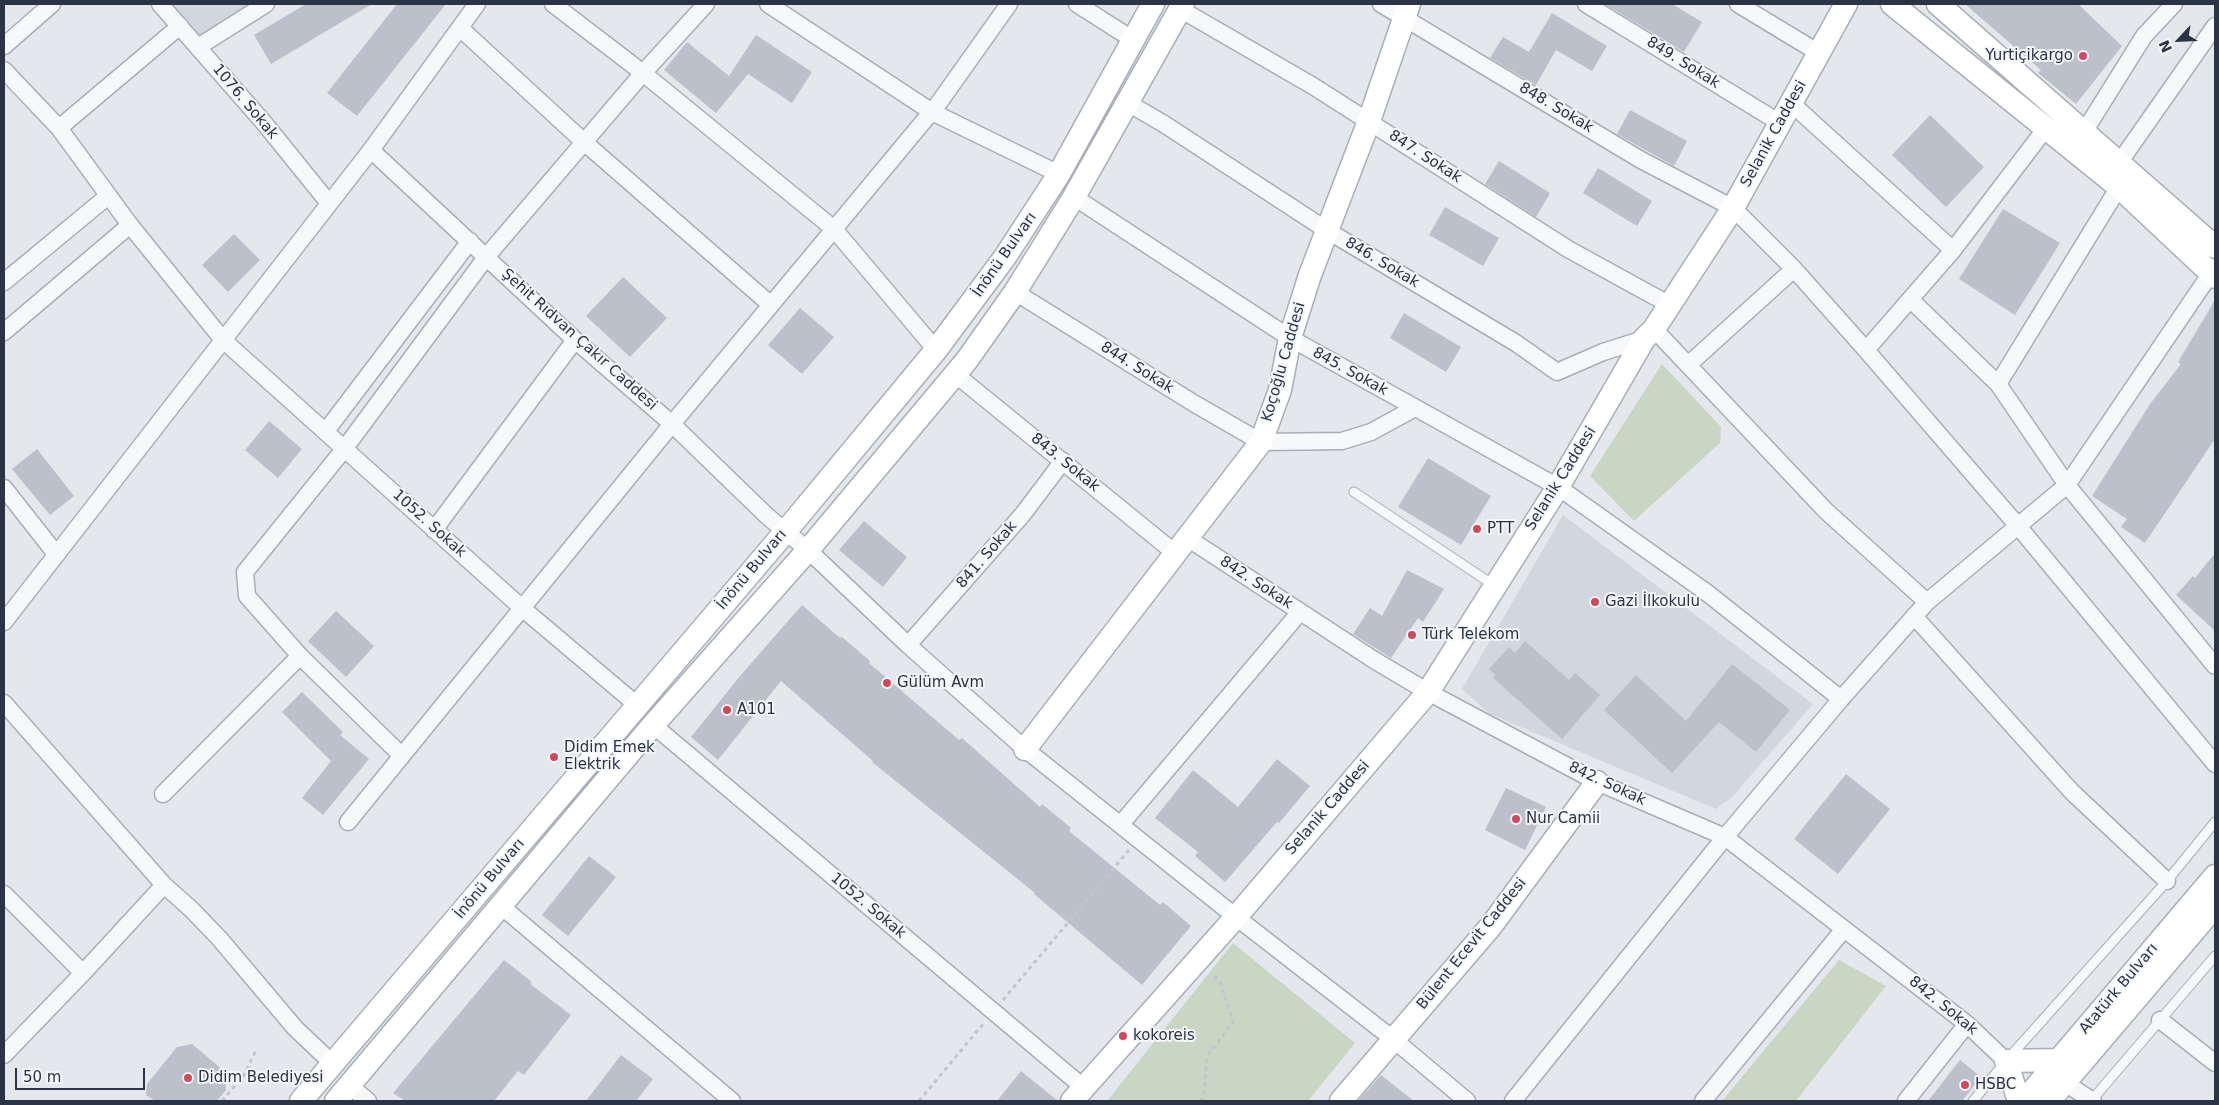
<!DOCTYPE html>
<html>
<head>
<meta charset="utf-8">
<style>
  body { margin:0 }
  #map { position:relative; width:2219px; height:1105px; overflow:hidden; background:#e4e7ec; font-family:"DejaVu Sans",sans-serif }
  canvas { display:block }
  .frame { position:absolute; inset:0; border:5px solid #2a3445; pointer-events:none }
  .north { position:absolute; left:2154px; top:15px; width:50px; height:50px; -webkit-text-stroke:4px #f4f6f9; paint-order:stroke; rotate:245deg; font-size:14px; font-weight:700; line-height:20px; text-align:center; color:#2a3445 }
  .north::after { content:''; display:block; margin:auto; width:18px; height:22px; background:#2a3445; clip-path:polygon(50% 0,100% 100%,50% 72%,0 100%) }
  .scale { position:absolute; left:15px; top:1068px; width:130px; height:22px; box-sizing:border-box; border:2px solid #2a3445; border-top:0; padding-left:6px; font-size:15px; line-height:18px; white-space:nowrap; color:#2a3445; -webkit-text-stroke:4px #f4f6f9; paint-order:stroke }
</style>
</head>
<body>
<div id="map">
<canvas width="2219" height="1105"></canvas>
<div class="frame"></div>
<div class="north">N</div>
<div class="scale">50 m</div>
</div>
<script>
const context = document.querySelector('canvas').getContext('2d');
context.lineJoin = 'round';
function paint(path, color) { context.fillStyle = color; context.fill(path, 'evenodd'); }
const poly = rows => new Path2D(rows.map(r => 'M' + r).join(''));
function trace(path, color, width, dash) { context.strokeStyle = color; context.lineWidth = width; context.lineCap = dash ? 'butt' : 'round'; context.setLineDash(dash || []); context.stroke(path); }
function write(font, color, halo, rows, align = 'center') {
  context.font = font + ' "DejaVu Sans",sans-serif'; context.lineWidth = 4; context.setLineDash([]); context.textBaseline = 'middle'; context.strokeStyle = halo; context.fillStyle = color; for (const [text, x, y, turn = 0] of rows) {
    context.save(); context.translate(x, y); context.rotate((+turn || 0) * Math.PI / 180); context.textAlign = isNaN(turn) ? turn : align; if (halo) context.strokeText(text, 0, 0); context.fillText(text, 0, 0); context.restore();
  }
}
paint(poly([
  [160,4,266,4,198,47],
  [1563,515,1813,704,1732,797,1716,809,1490,714,1462,689]
]), '#d2d6de');
paint(poly([
  [1662,364,1721,427,1720,443,1634,521,1590,476],
  [1233,943,1355,1043,1308,1101,1107,1101],
  [1839,960,1886,986,1796,1101,1722,1101]
]), '#c9d6c4');
paint(poly([
  [306,4,372,4,271,64,254,35],
  [397,4,446,4,357,116,327,93],
  [1605,4,1672,4,1702,22,1684,52],
  [1965,4,2078,4,2122,46,2076,104,2038,73,2041,70],
  [1552,13,1607,46,1592,71,1556,50,1536,85,1490,58,1503,37,1529,52],
  [756,35,812,72,792,103,748,74,716,113,664,70,687,42,729,76],
  [1630,110,1687,141,1674,166,1617,134],
  [1930,115,1984,167,1946,207,1892,155],
  [1499,161,1550,193,1536,217,1485,184],
  [1598,168,1652,201,1637,226,1583,193],
  [1445,207,1499,238,1483,266,1429,235],
  [2003,209,2060,243,2015,315,1959,279],
  [234,234,260,260,228,292,202,265],
  [623,277,667,318,630,357,586,316],
  [2215,300,2215,439,2145,543,2121,527,2127,519,2092,496,2150,404,2181,364,2178,362],
  [800,308,834,337,802,374,768,345],
  [1404,313,1461,347,1446,372,1390,338],
  [269,421,302,449,278,478,245,450],
  [37,449,74,496,50,515,12,469],
  [1428,458,1491,496,1461,545,1398,507],
  [864,521,907,557,883,587,839,550],
  [2215,553,2215,631,2176,595,2193,576,2195,578],
  [1407,570,1444,589,1423,622,1418,618,1391,658,1353,634,1370,608,1382,616],
  [802,605,840,638,842,637,870,661,869,663,959,740,962,738,1040,807,1042,804,1071,828,1069,831,1160,905,1163,902,1191,926,1142,985,1034,894,1035,893,872,762,873,761,781,681,718,760,691,737,740,676],
  [336,611,374,646,346,677,308,641],
  [1525,641,1569,680,1575,673,1600,695,1562,739,1493,678,1495,675,1489,669,1509,647,1515,653],
  [1732,664,1790,710,1756,752,1719,722,1672,773,1604,710,1636,675,1686,721],
  [302,692,343,732,340,735,369,759,323,815,302,798,331,761,282,712],
  [1277,759,1310,786,1279,823,1277,822,1225,882,1195,856,1198,852,1155,818,1193,770,1238,807],
  [1846,774,1890,809,1838,874,1794,839],
  [1506,788,1546,807,1525,850,1485,830],
  [589,856,616,877,568,936,542,915],
  [504,960,532,982,530,984,571,1015,524,1075,518,1071,494,1101,405,1101,393,1093],
  [192,1044,224,1071,226,1090,217,1101,155,1101,146,1095,147,1084,177,1047],
  [621,1055,653,1079,636,1101,586,1101],
  [1960,1060,1981,1077,1962,1101,1928,1101],
  [1021,1071,1058,1101,997,1101],
  [1381,1075,1414,1101,1358,1101]
]), '#bbc0ca');
const lane = poly([
  [1354,492,1495,586],
  [1973,1101,2006,1061,2167,881,2215,822],
  [2091,1101,2215,956]
]);
const street = poly([
  [160,4,265,124,328,202],
  [553,4,643,73,834,229,936,350],
  [768,4,932,112,1059,174],
  [1077,4,1132,39],
  [1381,4,1641,160,1733,208,1794,269,1866,350,2018,526,2215,764],
  [1586,4,1780,123],
  [1738,4,1819,53],
  [1180,9,1313,86,1568,249,1670,305],
  [460,28,584,142,771,305],
  [4,46,52,4],
  [198,47,266,4],
  [4,70,59,128,130,225,223,340,522,608,637,705],
  [1128,103,1164,124,1328,231,1516,343,1557,372,1603,352,1644,339],
  [1791,103,1953,250],
  [59,128,180,26],
  [2084,132,2144,36,2174,4],
  [371,150,575,340,672,424,767,516,808,550,908,645,1025,749,1236,917,1393,1039,1467,1101],
  [2119,163,2215,26],
  [1074,197,1290,338,1558,487,1706,592,1841,699],
  [4,282,108,196],
  [1015,292,1195,404,1261,442,1342,441,1371,432,1415,408],
  [1911,300,1998,384,2067,485,2215,666],
  [1654,329,1826,511,1927,602],
  [4,332,130,225],
  [1866,350,1953,250,2046,128],
  [1688,365,1794,269],
  [955,374,1175,553],
  [1998,384,2119,187],
  [326,431,470,241],
  [4,488,56,554],
  [434,530,575,340],
  [1186,537,1374,660,1428,692,1597,782,1725,837,1967,1024,2006,1061],
  [1914,616,2072,792,2167,881],
  [4,622,371,150,477,4],
  [908,645,1023,514,1063,461],
  [4,703,164,885,191,909,219,938,295,1028,333,1064],
  [653,725,1083,1087],
  [402,756,300,656,247,596,245,572,345,448,487,256,643,73,706,4],
  [163,794,300,656],
  [348,822,672,424,938,104,1009,4],
  [1121,824,1300,612],
  [4,894,83,973],
  [501,906,732,1101],
  [2160,1020,2215,1063],
  [4,1055,83,973,164,885],
  [2065,1083,2093,1101],
  [350,1086,368,1101],
  [1513,1101,1725,837,1841,699,1927,602,2067,485,2215,267],
  [1703,1101,1844,929],
  [1906,1101,1967,1024]
]);
const secondary = poly([
  [1892,4,2119,187,2215,277],
  [1938,4,2215,247],
  [1025,749,1261,442,1280,390,1290,338,1310,275,1369,121,1409,4],
  [301,1101,786,531,936,350,1005,257,1059,174,1153,4],
  [336,1101,653,725,808,550,967,360,1015,292,1074,197,1183,4],
  [1072,1101,1236,917,1428,692,1558,487,1644,339,1654,329,1733,208,1846,4],
  [1341,1101,1491,926,1597,782],
  [2019,1101,2006,1061,2058,1060],
  [2024,1101,2215,876],
  [2049,1101,2215,906]
]);
trace(lane, '#a8aeb7', 11);
trace(street, '#a8aeb7', 19);
trace(secondary, '#a8aeb7', 25);
trace(poly([
  [1003,1000,1129,850],
  [222,1101,244,1075,257,1048],
  [919,1101,983,1024],
  [1200,1101,1204,1097,1207,1056,1233,1022,1220,981,1211,974]
]), '#c2c5cb', 3, [4, 4]);
trace(lane, '#f7f8fa', 9);
trace(street, '#f7f8fa', 16);
trace(secondary, '#fff', 22);
for (const [x, y, r, color] of [
  [2083,56,5,"#d3475b"],
  [1477,529,5,"#d3475b"],
  [1595,602,5,"#d3475b"],
  [1412,635,5,"#d3475b"],
  [887,683,5,"#d3475b"],
  [727,710,5,"#d3475b"],
  [554,757,5,"#d3475b"],
  [1516,819,5,"#d3475b"],
  [1123,1036,5,"#d3475b"],
  [188,1078,5,"#d3475b"],
  [1965,1085,5,"#d3475b"]
]) { const dot = new Path2D(); dot.arc(x, y, r, 0, 2 * Math.PI); context.fillStyle = color; context.fill(dot); trace(dot, '#f4f6f9', 2); }
write('15px', '#2a3445', '#f4f6f9', [
  ["Yurtiçikargo",2073,56,"right"],
  ["PTT",1487,529],
  ["Gazi İlkokulu",1605,602],
  ["Türk Telekom",1422,635],
  ["Gülüm Avm",897,683],
  ["A101",737,710],
  ["Didim Emek",564,748],
  ["Elektrik",564,765],
  ["Nur Camii",1526,819],
  ["kokoreis",1133,1036],
  ["Didim Belediyesi",198,1078],
  ["HSBC",1975,1085]
], 'left');
write('15px', '#2a3445', '#f4f6f9', [
  ["849. Sokak",1683,63,32],
  ["1076. Sokak",245,102,50],
  ["848. Sokak",1556,108,31],
  ["Selanik Caddesi",1774,134,-61],
  ["847. Sokak",1425,157,33],
  ["İnönü Bulvarı",1005,255,-55],
  ["846. Sokak",1382,263,31],
  ["Şehit Rıdvan Çakır Caddesi",579,340,42],
  ["Koçoğlu Caddesi",1284,362,-74],
  ["844. Sokak",1137,368,32],
  ["845. Sokak",1350,372,29],
  ["843. Sokak",1065,463,39],
  ["Selanik Caddesi",1561,479,-58],
  ["1052. Sokak",429,524,42],
  ["841. Sokak",987,555,-49],
  ["İnönü Bulvarı",752,570,-50],
  ["842. Sokak",1256,583,33],
  ["842. Sokak",1607,784,25],
  ["Selanik Caddesi",1328,808,-49],
  ["İnönü Bulvarı",490,879,-50],
  ["1052. Sokak",868,906,40],
  ["Bülent Ecevit Caddesi",1472,944,-51],
  ["Atatürk Bulvarı",2119,989,-50],
  ["842. Sokak",1943,1006,39]
]);
</script>
</body>
</html>
